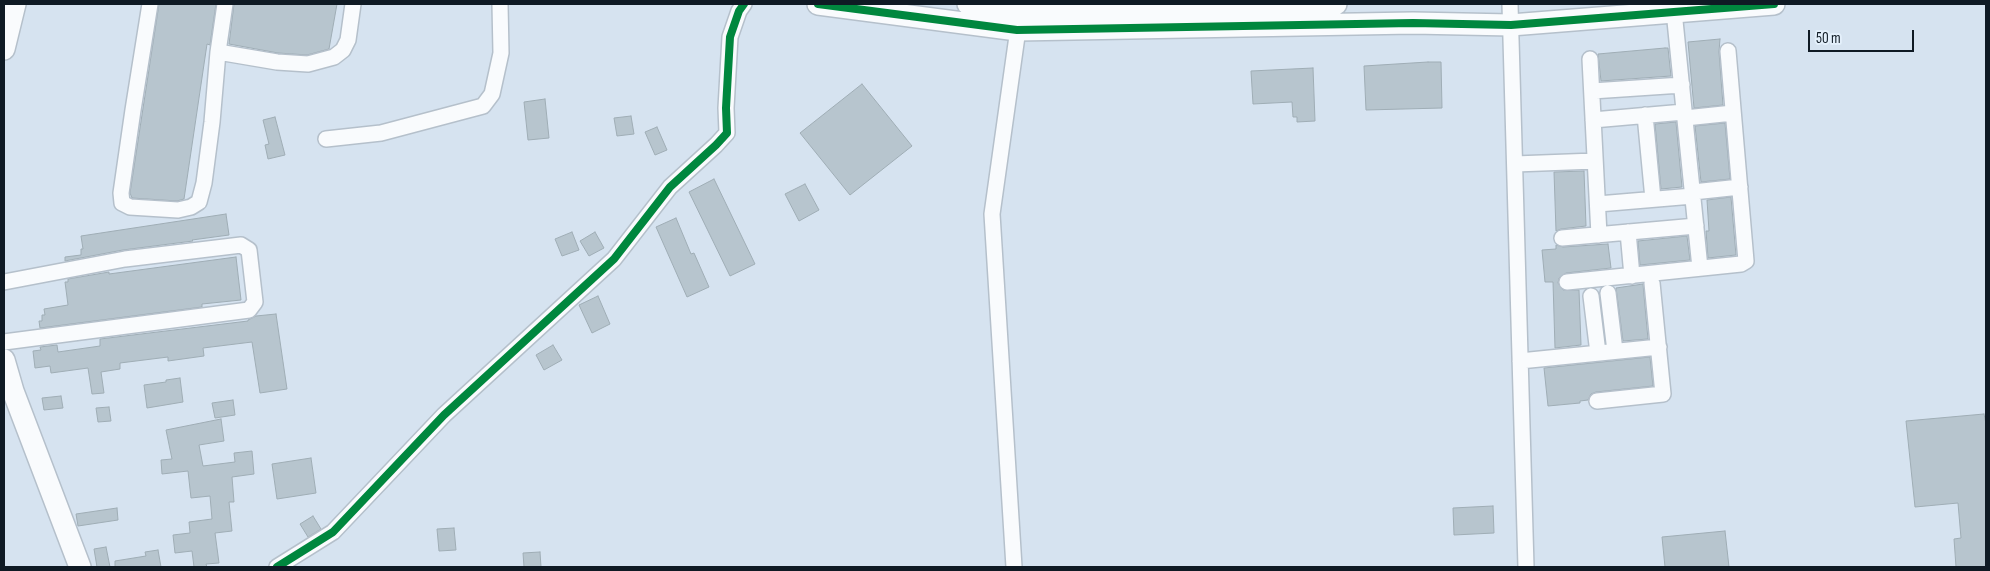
<!DOCTYPE html>
<html>
<head>
<meta charset="utf-8">
<style>
  body { margin:0 }
  #map { position:relative; width:1990px; height:571px; overflow:hidden; background:#d6e3f0; font-family:"Sofia Sans Condensed",sans-serif }
  canvas { display:block }
  .frame { position:absolute; inset:0; border:5px solid #0f1a24; pointer-events:none }
  .scale { position:absolute; left:1808px; top:30px; width:106px; height:22px; box-sizing:border-box; border:2px solid #0f1a24; border-top:0; padding-left:6px; font-size:15px; line-height:18px; white-space:nowrap; color:#0f1a24; -webkit-text-stroke:4px #e4f0fb; paint-order:stroke }
</style>
</head>
<body>
<div id="map">
<canvas width="1990" height="571"></canvas>
<div class="frame"></div>
<div class="scale">50 m</div>
</div>
<script>
const context = document.querySelector('canvas').getContext('2d');
context.lineJoin = 'round';
function paint(path, color) { context.fillStyle = color; context.fill(path, 'evenodd'); }
const poly = rows => new Path2D(rows.map(r => 'M' + r).join(''));
function trace(path, color, width, dash) { context.strokeStyle = color; context.lineWidth = width; context.lineCap = dash ? 'butt' : 'round'; context.setLineDash(dash || []); context.stroke(path); }
const building = poly([
  [159,4,216,4,210,45,207,44,184,199,177,201,132,198,130,193,159,4],
  [234,4,337,4,329,49,307,55,278,53,229,44,234,4],
  [1720,39,1719,52,1723,105,1694,108,1688,42,1720,39],
  [1665,48,1668,48,1671,76,1601,81,1598,54,1665,48],
  [1428,62,1441,62,1442,108,1366,110,1364,66,1428,62],
  [1313,68,1315,121,1297,122,1297,117,1293,117,1292,102,1253,104,1251,71,1313,68],
  [862,84,912,146,850,195,800,133,862,84],
  [545,99,549,138,528,140,524,102,545,99],
  [631,116,634,134,617,136,614,118,631,116],
  [275,117,285,155,268,159,265,145,269,144,263,120,275,117],
  [1676,122,1682,187,1661,189,1655,124,1676,122],
  [1725,123,1730,179,1701,182,1695,126,1725,123],
  [657,127,667,150,655,155,645,132,657,127],
  [1584,171,1586,226,1561,229,1556,231,1554,172,1584,171],
  [714,179,755,264,730,276,689,192,714,179],
  [805,184,819,210,799,221,785,194,805,184],
  [1731,197,1736,255,1708,258,1706,231,1709,231,1707,200,1731,197],
  [226,214,229,235,192,240,193,241,123,250,65,261,65,257,81,255,81,249,83,249,81,236,226,214],
  [676,218,691,254,694,253,709,287,687,297,656,227,676,218],
  [572,232,579,250,562,256,555,239,572,232],
  [595,232,604,248,589,256,580,241,595,232],
  [1687,236,1690,260,1640,265,1638,241,1687,236],
  [1608,244,1611,268,1566,273,1559,278,1558,283,1563,290,1579,290,1581,345,1555,348,1553,282,1545,282,1542,250,1556,249,1556,245,1563,247,1608,244],
  [236,257,241,300,202,304,202,307,40,328,39,321,42,321,42,315,45,315,44,309,68,305,65,282,68,282,68,279,109,272,109,274,236,257],
  [1643,284,1648,339,1623,341,1616,288,1643,284],
  [598,296,610,324,592,333,579,305,598,296],
  [276,314,287,389,260,393,252,342,203,348,204,356,168,361,168,357,120,363,120,369,101,372,104,393,92,394,88,368,51,373,50,366,35,368,33,351,41,350,40,347,57,345,58,352,100,346,100,339,248,321,248,320,256,316,276,314],
  [553,345,562,360,544,370,536,355,553,345],
  [1650,357,1653,386,1596,392,1591,394,1588,400,1580,401,1580,403,1548,406,1544,368,1650,357],
  [180,378,183,402,147,408,144,385,166,382,166,380,180,378],
  [61,396,63,408,44,410,42,398,61,396],
  [233,400,235,415,215,418,212,403,233,400],
  [109,407,111,421,98,422,96,408,109,407],
  [1984,414,1986,424,1986,567,1956,567,1954,539,1961,538,1958,503,1915,507,1906,421,1984,414],
  [221,419,224,441,199,445,203,466,235,462,234,453,252,451,254,474,232,477,234,502,229,502,232,531,215,533,219,563,206,564,207,567,194,567,192,551,175,553,173,535,190,533,189,522,212,519,210,496,191,498,188,471,162,474,161,460,172,459,166,430,221,419],
  [311,458,316,493,277,499,272,464,311,458],
  [1493,506,1494,533,1454,535,1453,508,1493,506],
  [117,508,118,520,78,526,76,514,117,508],
  [313,516,321,529,308,537,300,524,313,516],
  [454,528,456,550,439,551,437,529,454,528],
  [1725,531,1729,567,1665,567,1662,537,1725,531],
  [106,547,110,567,97,567,94,549,106,547],
  [158,550,161,567,115,567,115,561,146,556,145,552,158,550],
  [540,552,541,567,524,567,523,553,540,552]
]);
paint(building, '#b7c5ce');
trace(building, '#9fadb5', 1);
const street = poly([
  [150,4,133,110,121,193,122,203,130,207,178,210,191,207,199,202,204,183,212,122,218,52,277,62,308,64,334,57,343,50,348,40,353,4],
  [1510,4,1526,567],
  [1674,11,1700,268],
  [218,52,225,4],
  [1590,59,1599,235],
  [1592,91,1682,85],
  [1645,115,1653,199],
  [1685,118,1733,113],
  [1593,120,1684,112],
  [326,139,381,133,483,106,492,94,501,53,500,4],
  [1515,164,1595,161],
  [1693,192,1740,187],
  [1598,204,1693,196],
  [1628,232,1632,276],
  [1562,238,1696,226],
  [4,282,125,259,241,245,249,250,255,302,249,310,4,342],
  [1567,282,1741,264,1746,261,1728,51],
  [1608,293,1615,351],
  [1591,296,1598,353],
  [1520,361,1659,347],
  [1597,401,1663,394,1652,283],
  [277,567,333,532,444,415,614,259,670,187,716,145,727,133,726,108,730,37,739,11,744,4],
  [1014,567,992,214,1019,22]
]);
const secondary = poly([
  [818,4,1017,30,1413,23,1511,25,1774,4],
  [968,4,1022,11,1336,4],
  [4,49,15,4],
  [4,360,13,391,80,567]
]);
trace(street, '#b5c0cb', 18);
trace(secondary, '#b5c0cb', 24);
trace(street, '#f9fbfd', 15);
trace(secondary, '#f9fbfd', 21);
trace(poly([
  [818,4,1017,30,1413,23,1511,25,1774,4],
  [277,567,333,532,444,415,614,259,670,187,716,145,727,133,726,108,730,37,739,11,744,4]
]), '#00873e', 8);
</script>
</body>
</html>
